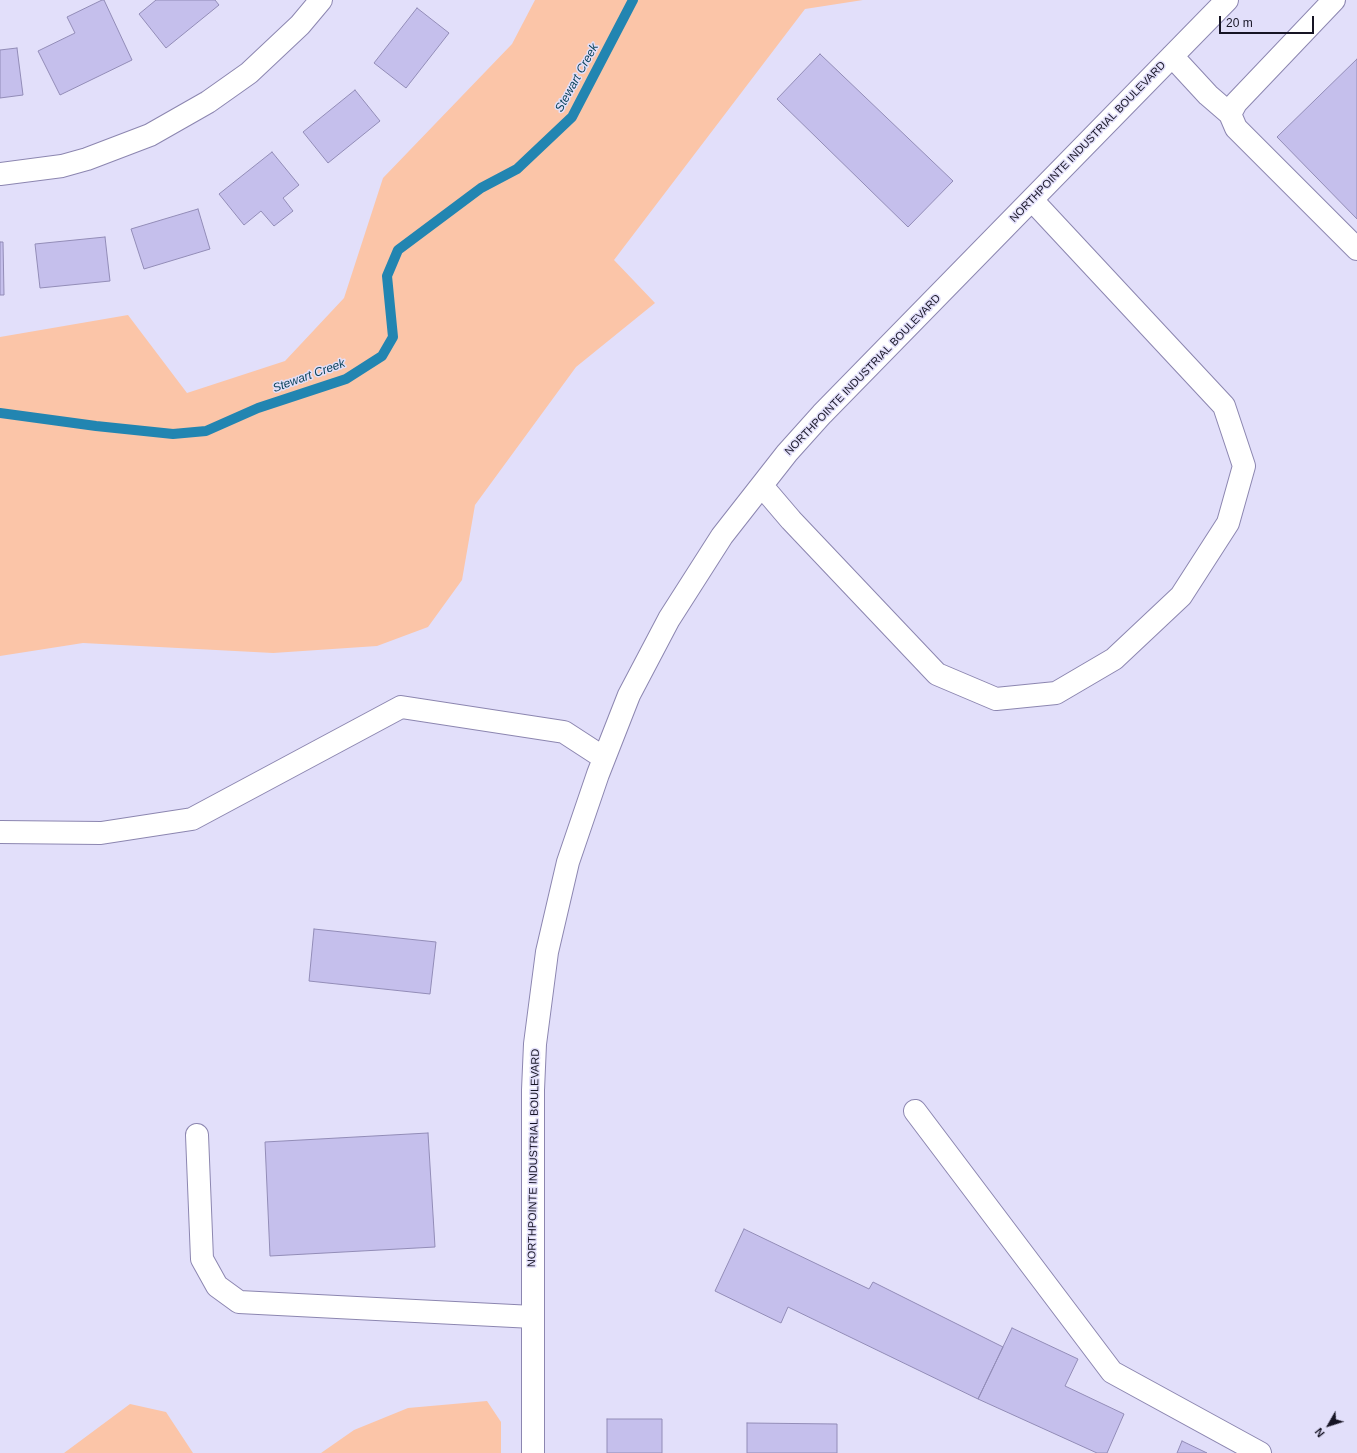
<!DOCTYPE html>
<html>
<head>
<meta charset="utf-8">
<style>
  body { margin:0 }
  #map { position:relative; width:1357px; height:1453px; overflow:hidden; background:#e2dffa; font-family:Helvetica,sans-serif }
  canvas { display:block }
  .north { position:absolute; left:1309px; top:1405px; width:40px; height:40px; -webkit-text-stroke:3px #e2dffa; paint-order:stroke; rotate:231deg; font-size:11px; font-weight:700; line-height:16px; text-align:center; color:#161424 }
  .north::after { content:''; display:block; margin:auto; width:14px; height:18px; background:#161424; clip-path:polygon(50% 0,100% 100%,50% 72%,0 100%) }
  .scale { position:absolute; left:1219px; top:16px; width:95px; height:18px; box-sizing:border-box; border:2px solid #161424; border-top:0; padding-left:5px; font-size:12px; line-height:14px; white-space:nowrap; color:#161424; -webkit-text-stroke:3px #e2dffa; paint-order:stroke }
</style>
</head>
<body>
<div id="map">
<canvas width="1357" height="1453"></canvas>
<div class="north">N</div>
<div class="scale">20 m</div>
</div>
<script>
const context = document.querySelector('canvas').getContext('2d');
context.lineJoin = 'round';
function paint(path, color) { context.fillStyle = color; context.fill(path, 'evenodd'); }
const poly = rows => new Path2D(rows.map(r => 'M' + r).join(''));
function trace(path, color, width, dash) { context.strokeStyle = color; context.lineWidth = width; context.lineCap = dash ? 'butt' : 'round'; context.setLineDash(dash || []); context.stroke(path); }
function write(font, color, halo, rows, align = 'center') {
  context.font = font + ' Helvetica,sans-serif'; context.lineWidth = 3; context.setLineDash([]); context.textBaseline = 'middle'; context.strokeStyle = halo; context.fillStyle = color; for (const [text, x, y, turn = 0] of rows) {
    context.save(); context.translate(x, y); context.rotate((+turn || 0) * Math.PI / 180); context.textAlign = isNaN(turn) ? turn : align; if (halo) context.strokeText(text, 0, 0); context.fillText(text, 0, 0); context.restore();
  }
}
paint(poly([
  [535,0,863,0,805,9,614,260,655,303,576,367,475,505,462,580,428,627,377,646,273,653,83,643,0,656,0,337,128,315,187,393,285,361,344,298,383,178,512,44],
  [487,1401,501,1422,501,1453,321,1453,354,1430,408,1408],
  [130,1404,166,1412,193,1453,64,1453]
]), '#fbc5a8');
trace(poly([
  [0,413,96,426,173,434,206,431,258,408,346,379,382,356,393,337,387,276,398,250,481,188,517,169,572,117,633,0]
]), '#2285b1', 10);
const building = poly([
  [102,0,104,0,132,60,60,95,38,51,75,33,67,17,102,0],
  [156,0,215,0,219,5,166,48,139,14,156,0],
  [417,8,449,33,406,88,374,63,417,8],
  [17,48,23,95,0,98,0,50,17,48],
  [820,54,953,181,908,227,777,99,820,54],
  [1357,59,1357,219,1277,137,1357,59],
  [355,90,380,121,328,163,303,132,355,90],
  [272,152,299,185,283,198,293,211,274,226,261,211,244,225,219,194,272,152],
  [198,209,210,249,144,269,131,229,198,209],
  [105,237,110,281,40,288,35,244,105,237],
  [0,242,3,242,4,295,0,295,0,242],
  [314,929,436,942,430,994,309,981,314,929],
  [428,1133,435,1247,270,1256,265,1142,428,1133],
  [744,1229,869,1289,873,1282,1003,1347,978,1399,788,1307,781,1323,715,1291,744,1229],
  [1012,1328,1078,1359,1065,1386,1124,1414,1107,1453,1097,1453,978,1399,1012,1328],
  [607,1419,662,1419,662,1453,607,1453,607,1419],
  [747,1423,837,1424,837,1453,747,1453,747,1423],
  [1182,1441,1207,1453,1177,1453,1182,1441]
]);
paint(building, '#c5bfec');
trace(building, '#928cb7', 1);
const minor = poly([
  [1172,56,1208,95,1230,114,1236,103,1334,0],
  [1230,114,1236,128,1357,249],
  [0,174,62,166,87,159,150,135,208,102,249,73,300,25,321,0],
  [762,486,791,520,937,674,996,699,1056,693,1114,659,1181,596,1228,523,1244,466,1224,406,1032,200],
  [0,832,101,833,192,819,401,707,564,732,604,758],
  [915,1111,1112,1372,1260,1453],
  [197,1135,202,1259,217,1286,239,1302,533,1317],
  [533,1453,533,1090,535,1044,547,952,568,862,598,774,629,695,669,619,722,536,787,453,822,414,1227,0]
]);
trace(minor, '#8c86b0', 24);
trace(minor, '#fff', 22);
write('11px', '#161424', '#e2dffa', [
  ["NORTHPOINTE INDUSTRIAL BOULEVARD",1088,142,-46],
  ["NORTHPOINTE INDUSTRIAL BOULEVARD",863,375,-46],
  ["NORTHPOINTE INDUSTRIAL BOULEVARD",534,1158,-89]
]);
write('italic 12px', '#0d455c', '#e2dffa', [
  ["Stewart Creek",577,78,-61],
  ["Stewart Creek",309,376,-20]
]);
</script>
</body>
</html>
